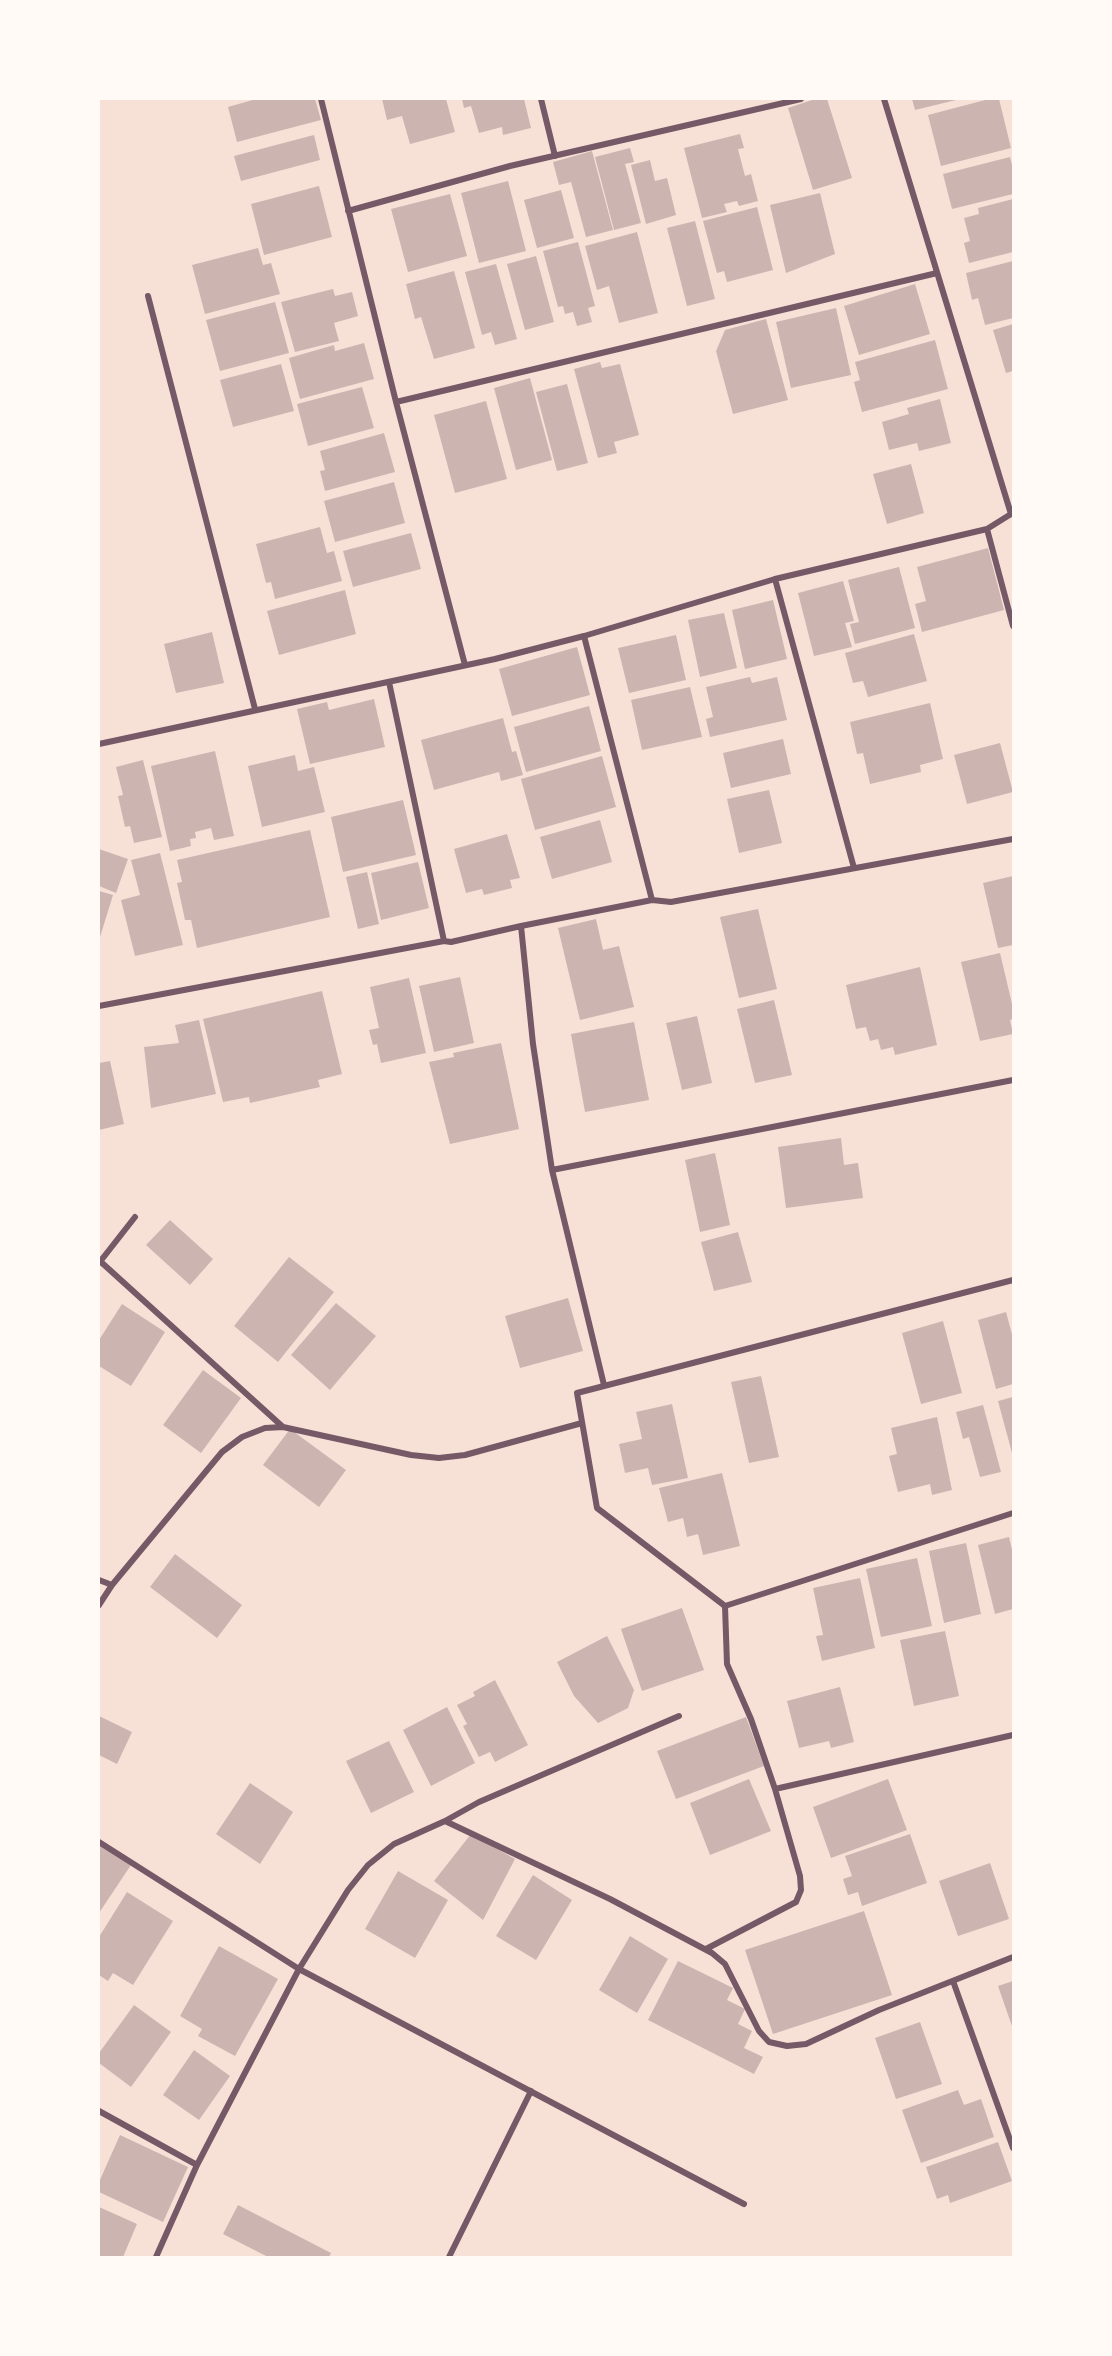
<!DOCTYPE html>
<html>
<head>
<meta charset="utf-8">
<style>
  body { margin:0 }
  #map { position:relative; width:1112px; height:2356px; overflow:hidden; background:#f7e1d7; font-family:"Roboto Serif",serif }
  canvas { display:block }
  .frame { position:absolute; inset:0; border:100px solid #fffaf5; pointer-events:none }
</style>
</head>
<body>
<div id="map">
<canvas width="1112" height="2356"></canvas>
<div class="frame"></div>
</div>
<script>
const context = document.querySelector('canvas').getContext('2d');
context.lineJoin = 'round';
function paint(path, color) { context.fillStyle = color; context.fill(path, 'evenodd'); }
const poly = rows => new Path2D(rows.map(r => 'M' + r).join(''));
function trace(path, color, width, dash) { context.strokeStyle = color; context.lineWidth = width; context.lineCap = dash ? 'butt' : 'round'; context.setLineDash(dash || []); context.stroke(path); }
paint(poly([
  [256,99,315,99,321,120,237,142,228,107],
  [382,99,446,99,455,132,410,144,402,116,387,120],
  [462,99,524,99,531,128,503,135,502,127,479,133,471,106,464,108],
  [815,99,827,99,852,178,813,190,788,108],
  [912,99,956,99,956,100,915,110],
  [989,99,999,99,1011,148,941,166,928,115],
  [740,134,744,148,738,149,745,176,751,174,758,201,739,206,737,201,724,204,727,212,702,218,684,148],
  [314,135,320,160,241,181,234,156],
  [630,148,634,162,625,164,641,223,614,230,595,157],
  [592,151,613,230,586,237,571,182,559,185,553,162],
  [1010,157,1013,169,1013,194,952,209,943,174],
  [650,160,655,181,667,178,676,215,646,224,631,165],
  [508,181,526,251,479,263,461,193],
  [319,186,332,237,264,255,251,204],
  [561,190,574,238,537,248,524,200],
  [820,193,835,254,786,273,770,205],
  [450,194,467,256,408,272,391,209],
  [1013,199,1013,252,969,263,964,243,970,241,964,218,979,214,978,208],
  [757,207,773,270,727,282,724,271,717,273,703,221],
  [695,221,715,299,687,306,667,228],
  [637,232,658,313,619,323,609,286,597,290,585,246],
  [578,242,595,306,588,308,592,322,577,326,573,312,565,314,563,306,558,307,543,251],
  [258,248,263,265,271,263,280,294,205,314,192,265],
  [536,256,554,322,525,330,507,264],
  [1013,261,1013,318,985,325,978,298,972,300,966,273],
  [496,264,517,339,495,345,491,332,482,335,465,272],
  [454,271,475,348,434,359,421,317,415,319,406,284],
  [915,284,930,334,859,355,844,306],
  [333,289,335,296,352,292,358,316,334,323,339,341,295,352,281,302],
  [275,302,289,353,220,371,206,320],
  [836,308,851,375,791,388,776,322],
  [766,319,788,400,733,414,716,351,725,330],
  [1013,324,1013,371,1006,373,993,330],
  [935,340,948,389,862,412,854,382,860,380,855,362],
  [364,343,374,379,300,399,289,358,334,345,335,351],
  [600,362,602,368,620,364,639,435,614,442,617,453,598,458,574,369],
  [281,364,294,411,233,427,220,380],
  [530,378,552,460,516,470,494,388],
  [567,384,588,463,557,471,536,392],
  [362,387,374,428,308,446,297,404],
  [940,399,951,443,919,451,917,443,889,450,882,422,909,414,907,408],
  [486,401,507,479,455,493,434,415],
  [384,433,395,472,325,491,320,471,325,470,320,451],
  [911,464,924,513,887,524,873,474],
  [394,482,405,523,335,542,324,501],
  [320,527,327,553,334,551,342,581,275,599,271,582,266,583,256,544],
  [411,533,421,569,353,587,343,551],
  [988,548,1004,610,922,632,915,604,926,601,917,567],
  [899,567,915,628,855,644,850,624,859,622,848,580],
  [843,581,854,621,845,623,852,647,814,656,798,593],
  [345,590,356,634,279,655,267,611],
  [773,600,787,659,745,669,732,610],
  [724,613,737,668,700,677,688,620],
  [212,632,224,683,176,693,164,644],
  [914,634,927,681,868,697,863,681,853,683,845,653],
  [676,635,686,680,629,693,618,648],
  [577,647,590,695,512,716,499,669],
  [750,677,752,683,777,677,787,720,710,737,706,719,713,717,706,687],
  [690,687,702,737,642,750,631,700],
  [374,699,385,747,310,764,297,709,327,702,329,710],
  [930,703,943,759,920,765,921,772,870,784,863,753,857,754,850,722],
  [589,706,601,751,526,772,514,727],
  [503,718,512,752,516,751,523,775,501,781,499,772,434,790,421,740],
  [783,739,791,774,731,788,723,753],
  [1000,743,1013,792,967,804,954,755],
  [215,751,234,836,214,840,211,828,195,832,196,838,190,839,191,846,170,851,151,766],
  [295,755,298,771,314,767,325,812,262,827,248,766],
  [602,756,616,807,535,830,521,779],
  [143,760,162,837,134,843,130,826,125,827,118,796,123,795,116,767],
  [769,790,782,843,739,853,727,799],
  [403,800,416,855,343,872,331,817],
  [600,820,612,862,552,879,540,837],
  [310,830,330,917,197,948,191,920,185,920,177,883,182,882,177,860],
  [507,834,520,878,510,880,512,888,484,895,482,889,466,893,454,849],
  [99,849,128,859,116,893,99,886],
  [160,853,183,945,135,956,121,900,140,895,131,860],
  [418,862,429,908,381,920,371,873],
  [367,872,379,924,358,929,346,877],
  [1013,876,1013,945,998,948,983,883],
  [99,891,113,895,100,937,99,937],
  [758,909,777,989,739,998,720,917],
  [596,919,603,950,619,946,634,1007,580,1020,558,928],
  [1000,953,1013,1008,1013,1019,1010,1020,1013,1034,980,1041,961,962],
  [920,967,937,1045,895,1055,893,1047,881,1050,878,1039,870,1041,866,1027,856,1029,846,985],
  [460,977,474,1043,434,1052,419,986],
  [409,978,426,1053,381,1063,377,1044,373,1045,369,1030,379,1028,370,987],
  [322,991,342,1074,318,1080,320,1087,250,1103,249,1097,223,1102,203,1019],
  [774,1000,792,1075,755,1083,737,1009],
  [697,1016,712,1083,682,1090,666,1023],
  [199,1020,216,1094,151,1108,144,1047,179,1043,175,1025],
  [634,1022,649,1100,585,1112,571,1034],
  [501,1043,519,1129,450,1144,429,1062,454,1057,453,1053],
  [110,1061,124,1124,99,1130,99,1063],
  [841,1138,844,1165,858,1163,863,1198,786,1208,778,1147],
  [715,1153,730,1225,700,1232,685,1160],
  [170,1220,213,1259,190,1285,146,1245],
  [738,1232,752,1282,714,1291,701,1242],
  [289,1257,334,1292,278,1362,234,1326],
  [568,1298,583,1351,520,1368,505,1316],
  [336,1303,376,1336,330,1390,291,1355],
  [122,1304,165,1332,131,1386,99,1366,99,1340],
  [1006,1312,1013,1338,1013,1384,996,1389,978,1320],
  [943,1321,962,1393,921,1404,902,1333],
  [203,1370,241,1398,201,1453,163,1425],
  [761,1376,779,1457,749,1463,731,1382],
  [1013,1397,1013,1453,1012,1453,998,1401],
  [672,1404,688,1478,652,1485,648,1468,625,1473,619,1444,642,1439,636,1412],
  [983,1405,1001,1472,980,1477,969,1437,963,1439,956,1412],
  [937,1417,952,1490,932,1495,930,1484,898,1492,889,1456,897,1454,891,1428],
  [290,1429,346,1470,319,1507,263,1465],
  [722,1473,740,1546,703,1555,698,1534,687,1537,683,1518,668,1522,659,1488],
  [1009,1537,1013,1554,1013,1609,995,1614,978,1545],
  [966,1543,981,1614,944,1623,929,1551],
  [175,1554,242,1605,217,1638,150,1587],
  [917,1558,932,1626,881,1637,866,1569],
  [860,1578,875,1648,822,1661,816,1636,823,1635,813,1588],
  [682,1608,704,1670,642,1691,621,1629],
  [945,1631,959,1696,914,1706,900,1640],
  [607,1636,634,1690,628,1708,598,1723,574,1696,557,1662],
  [495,1680,528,1745,495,1762,490,1752,479,1757,463,1726,467,1724,457,1705,475,1696,473,1692],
  [840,1687,854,1742,831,1748,829,1741,799,1748,787,1701],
  [447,1707,475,1763,431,1786,403,1730],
  [99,1716,132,1732,117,1764,99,1755],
  [746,1717,764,1766,676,1799,657,1751],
  [389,1741,414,1792,371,1813,346,1761],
  [749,1779,771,1831,710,1855,690,1803],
  [888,1779,907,1830,831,1858,813,1807],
  [250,1783,293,1812,260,1864,216,1834],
  [471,1834,515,1859,483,1920,434,1881],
  [910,1834,927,1883,862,1906,858,1892,848,1895,843,1879,852,1876,845,1856],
  [99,1844,131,1865,99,1913],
  [990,1863,1009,1919,958,1936,939,1881],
  [398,1871,448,1900,415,1958,365,1929],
  [533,1875,572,1900,536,1960,496,1936],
  [127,1892,173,1921,133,1985,113,1973,108,1981,99,1975,99,1937],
  [864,1911,892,1995,773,2034,745,1950],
  [630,1936,668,1959,637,2013,599,1990],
  [219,1946,278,1979,235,2056,198,2036,202,2029,180,2016],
  [678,1961,733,1988,727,2000,745,2009,738,2024,752,2031,744,2048,763,2057,754,2074,648,2020],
  [1013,1981,1013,2029,998,1986],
  [134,2005,171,2032,131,2087,99,2063,99,2053],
  [920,2022,942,2084,896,2099,875,2038],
  [194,2050,230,2076,199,2120,163,2095],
  [958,2090,964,2105,981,2099,994,2137,921,2163,902,2110],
  [120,2135,188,2167,163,2222,99,2192,99,2182],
  [998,2142,1012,2181,950,2203,948,2195,937,2199,926,2167],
  [238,2205,331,2253,329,2257,268,2257,223,2234],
  [99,2207,137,2224,123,2257,99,2257]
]), '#ccb4b1');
trace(poly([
  [321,99,396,402,465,665],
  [541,99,555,156],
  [348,211,510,166,801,99],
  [148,296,255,709],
  [396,402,937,273],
  [987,529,1013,626],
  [775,579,854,868],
  [584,636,652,900],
  [389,682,444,941],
  [99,744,495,659,584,636,775,579,987,529,1011,514,884,99],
  [521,926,533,1044,552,1170,604,1385],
  [99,1006,444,941,451,942,521,926,652,900,671,902,1013,839],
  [552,1170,1013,1080],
  [101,1262,283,1427],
  [99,1263,135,1217],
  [1013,1280,577,1393,597,1508,725,1606,1013,1513],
  [99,1580,112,1585],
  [99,1605,112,1585,222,1452,242,1437,265,1428,283,1427,411,1455,439,1458,465,1455,582,1423],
  [775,1789,1013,1735],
  [445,1821,610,1899,712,1953,725,1964,759,2031,769,2042,787,2046,806,2044,879,2010,1013,1957],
  [99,1842,299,1969,744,2204],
  [706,1949,796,1902,801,1890,800,1876,775,1789,751,1719,727,1664,725,1606],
  [953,1981,1013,2148],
  [99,2111,197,2165],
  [156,2257,197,2165,299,1969,348,1890,368,1865,394,1844,445,1821,479,1802,679,1716],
  [449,2257,531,2091]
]), '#755966', 6);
</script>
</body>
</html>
